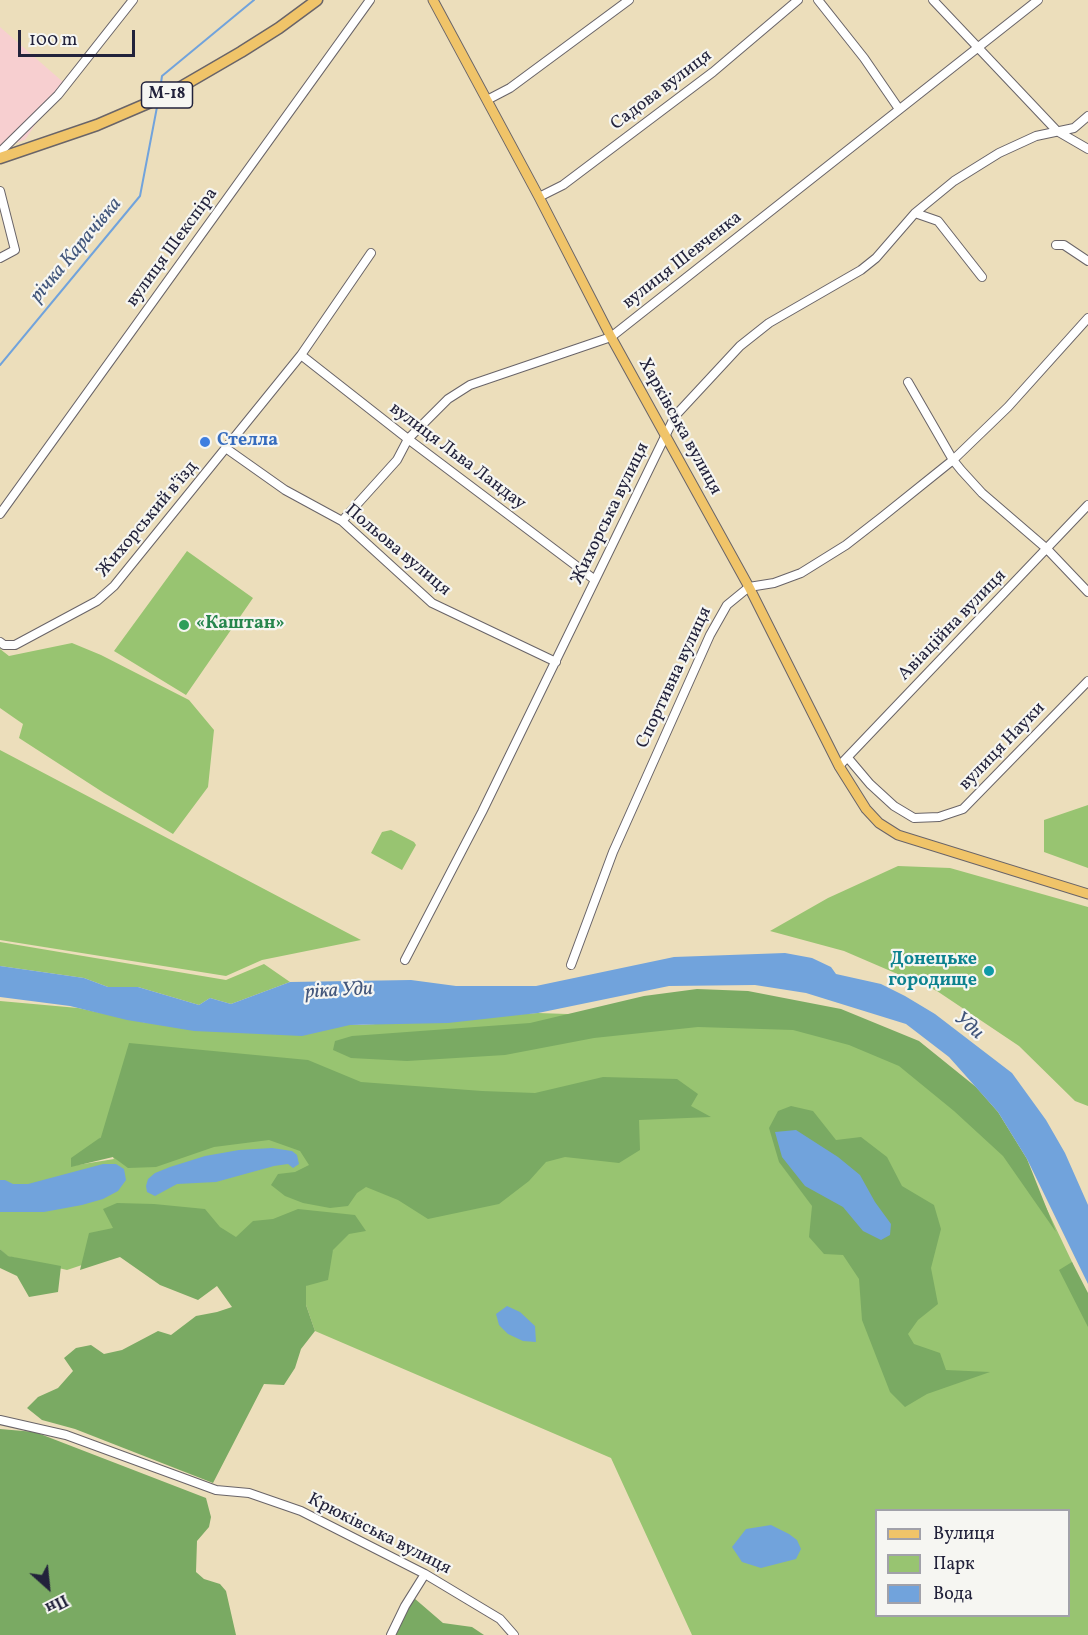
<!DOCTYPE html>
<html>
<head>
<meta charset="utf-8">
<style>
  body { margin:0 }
  #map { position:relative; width:1088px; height:1635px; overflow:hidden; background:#ecdebb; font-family:Vollkorn,serif }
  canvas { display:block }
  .legend { position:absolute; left:875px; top:1509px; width:195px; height:108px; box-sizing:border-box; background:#f6f6f2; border:2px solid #a1a1a9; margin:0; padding:8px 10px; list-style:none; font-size:18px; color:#22223b }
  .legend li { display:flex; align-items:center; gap:12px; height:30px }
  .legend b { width:30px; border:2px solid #a1a1a9 }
  .north { position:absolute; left:18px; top:1557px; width:60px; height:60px; -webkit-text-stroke:4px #f6f6f2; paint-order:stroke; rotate:153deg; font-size:16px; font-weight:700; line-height:24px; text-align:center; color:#22223b }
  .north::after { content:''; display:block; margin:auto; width:21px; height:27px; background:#22223b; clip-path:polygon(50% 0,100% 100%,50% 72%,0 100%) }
  .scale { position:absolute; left:18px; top:30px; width:117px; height:27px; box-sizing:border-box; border:3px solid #22223b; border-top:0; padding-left:8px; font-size:18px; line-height:21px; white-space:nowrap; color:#22223b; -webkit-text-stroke:4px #f6f6f2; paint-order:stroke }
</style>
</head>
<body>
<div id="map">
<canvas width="1088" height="1635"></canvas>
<ul class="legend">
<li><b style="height:8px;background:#f0c469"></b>Вулиця</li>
<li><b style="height:16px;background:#98c471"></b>Парк</li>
<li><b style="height:16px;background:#71a3dc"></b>Вода</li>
</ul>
<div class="north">Пн</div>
<div class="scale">100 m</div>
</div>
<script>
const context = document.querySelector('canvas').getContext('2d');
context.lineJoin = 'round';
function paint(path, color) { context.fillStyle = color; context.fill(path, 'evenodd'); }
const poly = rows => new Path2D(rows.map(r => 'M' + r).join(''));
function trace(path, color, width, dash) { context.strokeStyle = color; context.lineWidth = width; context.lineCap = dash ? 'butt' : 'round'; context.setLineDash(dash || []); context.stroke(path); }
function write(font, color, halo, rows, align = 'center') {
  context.font = font + ' Vollkorn,serif'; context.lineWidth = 4.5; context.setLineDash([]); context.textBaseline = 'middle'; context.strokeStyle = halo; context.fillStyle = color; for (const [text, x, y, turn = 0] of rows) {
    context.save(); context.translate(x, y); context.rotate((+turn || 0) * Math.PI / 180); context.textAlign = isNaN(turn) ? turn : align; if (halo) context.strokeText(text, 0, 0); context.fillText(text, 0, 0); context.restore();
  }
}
paint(poly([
  [0,27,63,82,25,140,0,148]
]), '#f7cfd0');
paint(poly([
  [187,551,253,598,186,695,114,651],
  [72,643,101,655,189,700,214,730,208,787,173,834,104,793,19,738,23,724,0,708,0,649,9,656],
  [0,750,361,940,262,960,226,976,0,940],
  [1088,805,1088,868,1044,852,1044,820],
  [391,830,414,842,416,845,402,870,371,853,382,832],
  [898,866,950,868,1088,907,1088,1106,1075,1101,1019,1046,937,991,844,951,770,931,828,898],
  [0,942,226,980,264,964,290,982,231,1004,210,998,199,1005,138,987,108,987,84,978,0,966],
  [0,1001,78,1008,147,1023,361,1025,538,1013,801,1022,923,1072,1023,1159,1072,1262,1088,1305,1088,1635,692,1635,611,1458,315,1331,306,1305,306,1286,333,1250,89,1258,82,1265,67,1270,7,1256,0,1249],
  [101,1137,114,1159,71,1166],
  [876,1510,1068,1510,1068,1616,876,1616]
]), '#98c471');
paint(poly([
  [697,989,748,991,841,1009,919,1041,976,1087,998,1112,1027,1159,1056,1232,1003,1156,954,1111,899,1066,849,1045,793,1030,698,1027,594,1038,505,1055,407,1061,351,1058,333,1050,335,1041,352,1036,530,1023,644,996],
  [129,1043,308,1060,361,1082,482,1091,535,1093,603,1077,677,1079,698,1094,691,1106,711,1117,639,1120,640,1150,619,1163,565,1157,546,1162,529,1181,499,1204,428,1219,398,1200,366,1187,357,1193,348,1206,330,1208,303,1203,285,1196,271,1185,278,1174,295,1172,309,1165,300,1151,269,1140,214,1147,156,1167,128,1168,113,1157,71,1167,71,1158,101,1137],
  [791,1106,813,1111,836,1140,861,1137,887,1157,902,1186,934,1205,941,1229,931,1268,938,1304,918,1320,908,1334,914,1344,940,1353,946,1370,990,1372,927,1394,905,1407,890,1392,862,1320,859,1279,843,1255,824,1254,809,1237,812,1206,779,1162,769,1128,778,1111],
  [117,1203,154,1204,205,1209,220,1227,236,1237,253,1221,273,1219,298,1209,355,1215,366,1231,349,1234,333,1250,328,1280,306,1286,306,1305,315,1331,301,1349,295,1368,284,1385,264,1384,213,1483,75,1429,42,1420,27,1408,38,1397,58,1388,73,1371,64,1358,76,1348,91,1345,104,1354,122,1350,158,1331,171,1335,196,1316,217,1312,232,1307,217,1286,198,1300,160,1285,120,1257,80,1270,89,1233,113,1228,103,1209],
  [0,1249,8,1256,61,1266,58,1292,29,1297,17,1276,0,1268],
  [1072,1262,1088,1293,1088,1327,1059,1270],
  [0,1429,35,1432,206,1498,211,1517,209,1527,197,1541,196,1572,204,1579,220,1584,226,1591,236,1635,0,1635],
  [414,1598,443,1623,472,1627,484,1635,393,1635,400,1614]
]), '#7aaa63');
paint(poly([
  [785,953,812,958,831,967,836,974,881,984,905,996,935,1014,1012,1073,1046,1120,1065,1153,1088,1205,1088,1284,1027,1159,998,1112,949,1057,906,1024,806,993,755,985,669,986,538,1013,448,1023,350,1025,302,1036,194,1031,127,1020,70,1006,0,997,0,966,84,978,108,987,138,987,199,1005,210,998,231,1004,290,982,411,980,456,986,536,986,674,957],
  [796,1130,838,1157,860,1175,875,1202,891,1224,890,1235,881,1240,863,1231,843,1207,805,1186,782,1157,775,1132],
  [272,1148,292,1151,297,1155,299,1164,293,1168,288,1164,274,1166,216,1182,177,1184,155,1196,147,1192,146,1186,148,1179,155,1173,170,1167,205,1156,239,1150],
  [103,1164,116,1164,124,1169,126,1180,118,1191,103,1199,82,1205,44,1212,0,1212,0,1180,5,1180,13,1184,28,1184],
  [507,1306,520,1312,535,1326,536,1342,523,1341,508,1334,499,1325,496,1314],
  [771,1525,789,1534,797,1540,801,1549,796,1559,761,1568,742,1562,732,1547,746,1529]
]), '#71a3dc');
trace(poly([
  [160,90,162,76,254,0],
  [0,365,140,196,157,107]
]), '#71a3dc', 2);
const minor = poly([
  [818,0,864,58,899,109],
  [933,0,1057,131,1088,149],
  [487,100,510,88,629,0],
  [0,152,58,95,133,0],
  [0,191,15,250,0,258],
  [539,197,563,185,713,72,798,0],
  [915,213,938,221,982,277],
  [1056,245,1064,245,1088,261],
  [301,355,408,439,595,580],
  [908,382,953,460,961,470,982,493,1047,549,1088,592],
  [227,449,285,490,342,521,432,603,556,662],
  [0,514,370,0],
  [342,521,397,460,408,439,448,399,470,385,611,337,1038,0],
  [0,642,4,645,15,645,97,601,114,586,301,355,371,253],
  [848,758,870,784,894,806,914,818,939,817,963,809,1088,681],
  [839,766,1088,505],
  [405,960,482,812,675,416,740,346,769,323,861,270,876,258,915,213,954,181,999,153,1036,136,1074,128,1088,116],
  [571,965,613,852,710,635,727,605,749,587,774,583,801,573,846,545,882,517,953,460,1008,407,1088,318],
  [0,1420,66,1435,216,1490,249,1493,301,1511,425,1574,500,1619,514,1635],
  [391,1635,405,1606,425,1574]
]);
const major = poly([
  [433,0,539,197,611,337,749,587,839,766,866,809,879,823,898,835,1088,894]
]);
const highway = poly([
  [0,158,97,125,167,95,241,52,279,28,317,0]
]);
trace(minor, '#696468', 10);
trace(major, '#696468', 11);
trace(highway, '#696468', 13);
trace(minor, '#fff', 8);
trace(major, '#f0c469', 9);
trace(highway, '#f0c469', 10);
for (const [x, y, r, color] of [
  [205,442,6,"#3f7fe0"],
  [184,625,6,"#2e9e5b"],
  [989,971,6,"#0f9aa8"]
]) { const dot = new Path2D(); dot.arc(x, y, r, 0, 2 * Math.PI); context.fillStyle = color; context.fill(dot); trace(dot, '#f6f6f2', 2); }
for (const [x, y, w] of [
  [167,95,51]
]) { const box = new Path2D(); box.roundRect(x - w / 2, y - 13, w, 26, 4.5); context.fillStyle = '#f6f6f2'; context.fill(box); trace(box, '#22223b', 1.5); }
write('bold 16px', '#22223b', null, [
  ["М-18",167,95]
]);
write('18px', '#22223b', '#f6f6f2', [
  ["Садова вулиця",662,91,-37],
  ["вулиця Шекспіра",173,248,-54],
  ["вулиця Шевченка",683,261,-38],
  ["Харківська вулиця",679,427,61],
  ["вулиця Льва Ландау",457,457,37],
  ["Жихорська вулиця",611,514,-64],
  ["Жихорський в’їзд",148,520,-50],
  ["Польова вулиця",397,551,40],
  ["Авіаційна вулиця",953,626,-46],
  ["Спортивна вулиця",675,678,-65],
  ["вулиця Науки",1003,747,-46],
  ["Крюківська вулиця",379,1535,27]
]);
write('bold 18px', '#366cbe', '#f6f6f2', [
  ["Стелла",217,442]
], 'left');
write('bold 18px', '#27864d', '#f6f6f2', [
  ["«Каштан»",196,625]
], 'left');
write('bold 18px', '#0d838f', '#f6f6f2', [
  ["Донецьке",977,961],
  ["городище",977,982]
], 'right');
write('italic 20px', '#42567b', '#f6f6f2', [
  ["річка Карачівка",77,251,-50],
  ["ріка Уди",339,992,-3],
  ["Уди",968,1027,40]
]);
</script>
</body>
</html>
